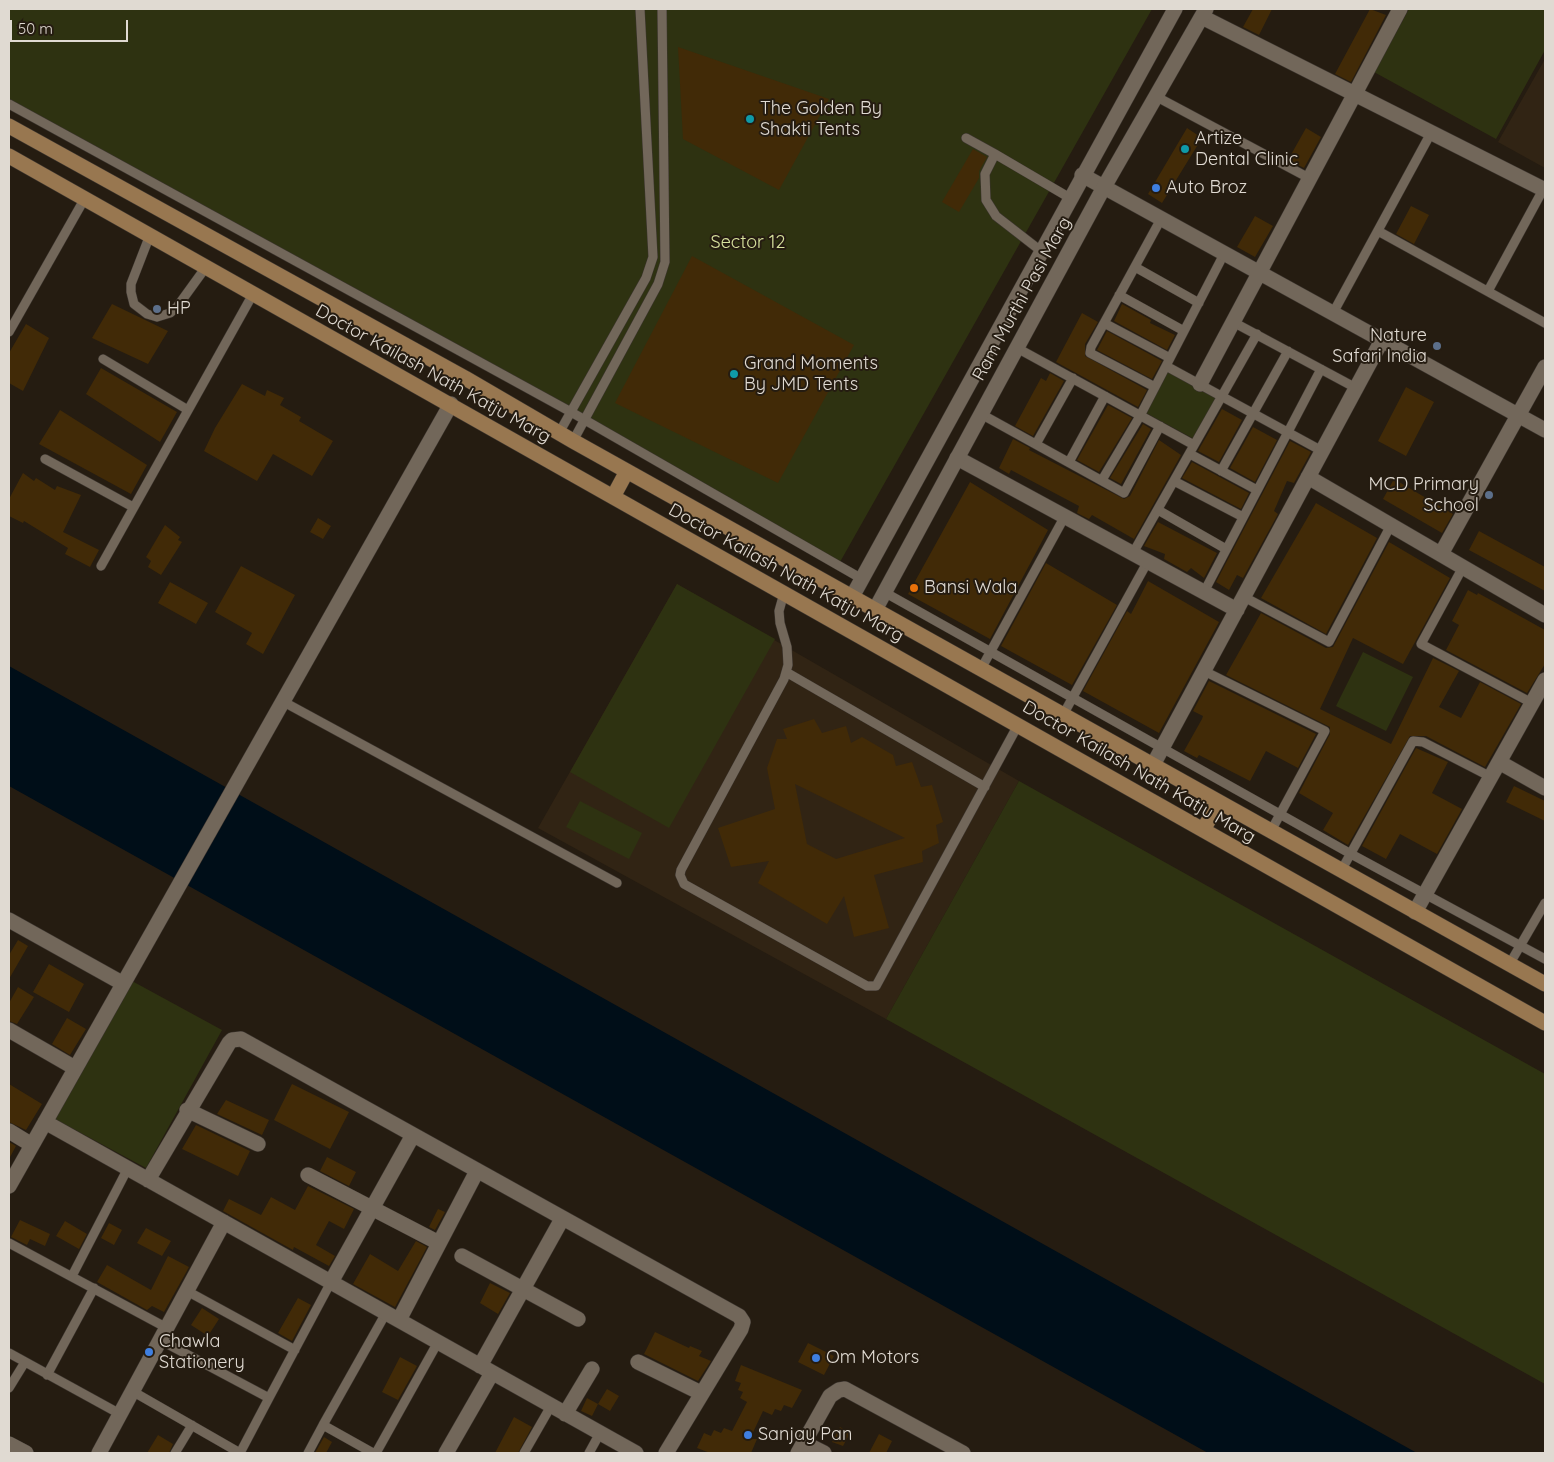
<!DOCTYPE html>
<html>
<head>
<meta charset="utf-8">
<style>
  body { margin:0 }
  #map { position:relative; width:1554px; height:1462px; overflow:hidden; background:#251c11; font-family:Quicksand,sans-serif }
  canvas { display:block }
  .frame { position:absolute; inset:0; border:10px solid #e0dad2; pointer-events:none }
  .scale { position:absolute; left:10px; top:20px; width:118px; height:22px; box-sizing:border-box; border:2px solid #e0dad2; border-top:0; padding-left:6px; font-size:15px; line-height:18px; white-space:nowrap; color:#e0dad2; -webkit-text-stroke:4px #251c11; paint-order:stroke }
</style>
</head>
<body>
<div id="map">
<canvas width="1554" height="1462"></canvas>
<div class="frame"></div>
<div class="scale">50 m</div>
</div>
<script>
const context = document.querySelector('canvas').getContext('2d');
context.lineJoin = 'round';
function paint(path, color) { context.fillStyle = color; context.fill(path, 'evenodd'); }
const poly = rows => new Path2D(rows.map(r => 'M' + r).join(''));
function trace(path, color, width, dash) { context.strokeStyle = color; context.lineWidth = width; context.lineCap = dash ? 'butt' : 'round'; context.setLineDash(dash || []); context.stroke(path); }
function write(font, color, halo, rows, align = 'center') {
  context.font = font + ' Quicksand,sans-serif'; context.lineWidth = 4; context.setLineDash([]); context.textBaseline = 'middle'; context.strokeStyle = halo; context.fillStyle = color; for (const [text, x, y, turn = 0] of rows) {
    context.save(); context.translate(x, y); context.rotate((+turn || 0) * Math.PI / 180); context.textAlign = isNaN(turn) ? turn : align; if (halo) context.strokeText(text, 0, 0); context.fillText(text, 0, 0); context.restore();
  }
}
paint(poly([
  [1545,59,1545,168,1498,142],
  [677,584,1019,781,886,1019,538,828]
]), '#312414');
paint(poly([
  [9,9,1152,9,840,562,9,100],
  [1409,9,1545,9,1545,50,1496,139,1374,72],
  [1166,370,1217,397,1194,439,1144,412],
  [677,584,775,639,669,828,570,772],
  [1363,652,1413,677,1386,731,1336,706],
  [1019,781,1545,1074,1545,1384,886,1019],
  [580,801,642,833,629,859,566,827],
  [132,981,222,1030,146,1168,55,1119]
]), '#2e3211');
paint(poly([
  [9,666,1417,1453,1208,1453,9,786]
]), '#000e18');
paint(poly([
  [1253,9,1272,9,1259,35,1243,27],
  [1370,9,1386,15,1351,82,1335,74],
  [678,47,829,99,779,190,683,139],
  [1187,128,1202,138,1162,203,1148,194],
  [1306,128,1321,137,1304,168,1288,160],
  [973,149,987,157,979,171,979,178,959,212,942,202],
  [1411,206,1429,215,1414,244,1396,234],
  [1255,216,1273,226,1255,257,1237,247],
  [692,256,854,345,778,483,615,403],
  [112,304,168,331,148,364,92,338],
  [1122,304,1151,320,1150,323,1175,335,1167,350,1114,321],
  [1082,313,1098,322,1085,344,1085,356,1147,390,1138,407,1056,362],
  [26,324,49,338,23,391,9,383,9,353],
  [1107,331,1162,361,1152,379,1097,350],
  [101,368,177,412,160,442,86,394],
  [1050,373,1064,381,1033,436,1015,426,1041,378,1046,381],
  [242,384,265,396,267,390,284,398,280,405,301,417,299,421,333,441,312,476,273,454,257,481,204,451,215,428],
  [1406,387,1434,402,1406,456,1378,441],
  [1108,405,1132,418,1099,472,1077,460],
  [1222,409,1242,420,1219,462,1198,451],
  [60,410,147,465,131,494,39,444],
  [1143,424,1151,429,1121,484,1110,478],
  [1253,427,1277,440,1255,482,1230,468],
  [1013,439,1030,448,1029,450,1124,499,1130,496,1159,440,1181,455,1134,539,1092,515,1089,519,1077,513,1079,506,1011,470,1009,474,999,468],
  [1290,441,1311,452,1294,483,1287,481,1274,511,1278,514,1243,578,1237,575,1229,590,1216,582],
  [1192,462,1249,493,1241,509,1182,478],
  [23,473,34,481,36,478,55,490,57,486,81,495,63,532,99,550,90,567,65,554,68,548,24,521,23,523,9,516,9,499],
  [1394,479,1453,514,1442,533,1383,499],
  [970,482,1048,530,990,639,908,594],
  [1316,503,1377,538,1326,634,1261,598],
  [318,518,331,526,323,539,310,532],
  [1158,522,1217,553,1204,578,1191,568,1187,572,1164,559,1165,554,1144,546],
  [165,525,180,537,178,540,182,542,161,575,148,567,151,561,146,557],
  [1479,531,1545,567,1545,591,1469,550],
  [1389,542,1450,578,1403,664,1353,638,1320,709,1391,744,1433,658,1459,671,1439,707,1461,718,1480,682,1521,704,1485,767,1426,736,1410,736,1348,845,1323,830,1333,813,1299,793,1330,734,1330,727,1226,675,1261,613,1326,648,1333,647],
  [1046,563,1117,605,1072,685,1001,646],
  [241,566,295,595,263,654,246,644,252,633,215,612],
  [1148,581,1219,622,1159,733,1083,691,1127,611,1131,614],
  [170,582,208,603,196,624,158,603],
  [1468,590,1477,595,1478,593,1545,630,1545,664,1527,693,1446,650,1459,625,1452,621],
  [1209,681,1316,734,1298,768,1266,751,1250,781,1199,755,1197,758,1184,751,1202,719,1203,716,1193,711],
  [814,719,822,733,846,726,851,743,862,737,893,755,896,766,912,762,921,787,932,785,943,822,936,825,939,843,922,851,923,862,874,875,889,928,854,937,844,896,827,924,758,883,769,861,731,867,718,828,775,809,767,768,777,739,787,739,783,729],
  [795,784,905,838,836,859,807,844],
  [1416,748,1448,762,1432,793,1462,809,1437,854,1400,834,1386,859,1362,846],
  [1514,786,1545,801,1545,821,1506,802],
  [18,940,28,946,9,979,9,955],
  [49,964,84,984,69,1012,33,992],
  [18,987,34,997,17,1024,9,1021,9,1003],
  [67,1018,86,1029,70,1055,52,1044],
  [9,1084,42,1104,26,1130,9,1122],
  [292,1084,349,1112,330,1149,274,1120],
  [226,1100,269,1120,262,1135,217,1114],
  [196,1125,250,1151,238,1176,182,1149],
  [9,1142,16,1146,9,1159],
  [327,1157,356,1172,349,1186,320,1171],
  [308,1186,354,1209,344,1229,329,1221,316,1245,335,1256,329,1266,294,1247,293,1250,223,1211,229,1199,261,1215,271,1197,295,1210],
  [438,1209,445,1212,435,1230,429,1227],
  [20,1220,50,1234,45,1246,30,1239,27,1245,11,1237],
  [65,1221,87,1234,79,1249,56,1236],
  [109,1223,122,1230,114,1245,101,1238],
  [146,1228,171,1241,162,1256,137,1243],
  [416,1241,427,1247,395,1307,353,1284,370,1254,398,1271],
  [168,1256,189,1267,164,1312,152,1306,147,1310,97,1282,107,1265,151,1290],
  [490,1283,510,1293,498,1314,480,1303],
  [298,1298,311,1305,292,1341,278,1333],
  [202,1308,219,1319,208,1336,191,1325],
  [655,1332,689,1348,690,1346,702,1351,699,1356,711,1361,698,1381,644,1354],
  [808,1343,834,1356,824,1375,798,1362],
  [400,1357,417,1366,398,1400,382,1392],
  [741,1365,802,1390,792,1408,784,1405,781,1411,775,1409,772,1415,763,1411,750,1439,757,1439,751,1453,710,1453,697,1448,704,1433,711,1436,714,1430,721,1433,724,1428,732,1431,747,1402,740,1398,743,1392,738,1390,741,1383,735,1381],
  [607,1389,619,1396,610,1411,598,1404],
  [587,1398,598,1404,592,1416,581,1411],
  [514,1417,532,1427,518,1453,495,1453],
  [840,1427,850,1433,843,1446,832,1442],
  [879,1434,892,1441,886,1453,869,1453],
  [158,1435,173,1444,169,1453,147,1453],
  [324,1437,332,1442,326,1453,315,1453]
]), '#412a07');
const service = poly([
  [1157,97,1309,178],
  [9,104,571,412,862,579],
  [966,138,995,154],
  [1378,231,1545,323],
  [150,235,131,284,131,292,134,304,147,314,157,317,170,313,177,307,206,267],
  [1041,251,996,216,986,200,985,174,995,154,1070,198],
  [1135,267,1199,303],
  [1488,291,1545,186],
  [1119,295,1184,331],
  [1333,313,1431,133],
  [1233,322,1356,388],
  [1104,323,1170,358],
  [9,332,85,198],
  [1017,348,1194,445],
  [103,359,188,410],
  [1166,366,1322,451],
  [1155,387,1090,353,1091,347,1161,219],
  [981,414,1124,493,1160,426],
  [559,433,646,278,653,257,640,9],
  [573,441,658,284,665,262,662,9],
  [1036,444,1073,378],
  [1190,454,1257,490],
  [45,459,133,507],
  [1069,462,1105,396],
  [1221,471,1288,351],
  [1102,480,1140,416,1224,254],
  [1174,481,1243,517],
  [1158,510,1226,549],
  [1133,553,1257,334],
  [101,566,253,294],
  [1463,567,1421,644,1532,703],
  [884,592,1351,854,1545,959],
  [1204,592,1321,369],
  [784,593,779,611,780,623,787,647,788,665,784,679,681,870,680,875,684,884,867,986,876,986,1018,725],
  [1244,597,1329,642,1391,525],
  [981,669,1065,516],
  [1204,671,1325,731,1271,831],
  [786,672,985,787],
  [282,701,617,883],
  [1063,715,1148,561],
  [1341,871,1413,741,1423,742,1491,777],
  [1509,965,1545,903],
  [9,1243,167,1328],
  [72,1276,128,1168],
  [187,1291,295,1350],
  [160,1340,269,1398,331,1282],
  [9,1353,120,1414],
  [47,1375,94,1288],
  [9,1388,25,1362],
  [132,1391,240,1453],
  [175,1453,192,1425],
  [240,1453,269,1398],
  [308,1453,323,1425],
  [373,1453,323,1425,386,1313],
  [376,1453,438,1342],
  [524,1453,551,1406],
  [589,1453,600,1433]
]);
const minor = poly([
  [1202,17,1545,190],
  [1082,175,1545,430],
  [1200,384,1400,9],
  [957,458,1237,610],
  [1308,477,1545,615],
  [1441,554,1545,367],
  [1499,762,1545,788],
  [1153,765,1382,340],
  [1415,912,1545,680],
  [9,920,122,983],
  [9,1030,75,1068],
  [187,1110,258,1144],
  [45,1122,636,1453],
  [9,1131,32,1145],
  [308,1175,439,1243],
  [148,1180,229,1043,232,1040,241,1039,739,1316,743,1322,741,1329,666,1453],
  [9,1186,451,404],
  [462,1256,578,1319],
  [331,1282,413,1135],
  [399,1320,477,1171],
  [638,1362,701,1393],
  [480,1366,562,1219],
  [565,1414,592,1369],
  [804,1443,824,1453],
  [9,1444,26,1453],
  [99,1453,224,1222],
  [446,1453,492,1373]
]);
const tertiary = poly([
  [852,597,1175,9],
  [875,610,1104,187,1206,9],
  [798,1453,830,1396,839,1390,845,1389,963,1453]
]);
const primary = poly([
  [9,126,465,378,573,441,1545,984],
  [9,156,1545,1023],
  [613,497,627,471],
  [1203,830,1219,802]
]);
trace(service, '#3c352f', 10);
trace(minor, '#3c352f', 16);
trace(tertiary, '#3c352f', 16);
trace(primary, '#3c352f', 16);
trace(service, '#72675a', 9);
trace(minor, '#72675a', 15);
trace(tertiary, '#72675a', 15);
trace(primary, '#987750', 15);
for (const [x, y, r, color] of [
  [750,119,5,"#0f9aa8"],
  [1185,149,5,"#0f9aa8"],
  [1156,188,5,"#3f7fe0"],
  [157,309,5,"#5c6f8a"],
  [1437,346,5,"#5c6f8a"],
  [734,374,5,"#0f9aa8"],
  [1489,495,5,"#5c6f8a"],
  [914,588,5,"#e8710a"],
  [149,1352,5,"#3f7fe0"],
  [816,1358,5,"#3f7fe0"],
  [748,1435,5,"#3f7fe0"]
]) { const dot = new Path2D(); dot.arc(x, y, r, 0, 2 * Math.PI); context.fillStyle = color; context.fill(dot); trace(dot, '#251c11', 2); }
write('18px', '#e0dad2', '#251c11', [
  ["The Golden By",760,109],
  ["Shakti Tents",760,130],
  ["Artize",1195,139],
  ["Dental Clinic",1195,160],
  ["Auto Broz",1166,188],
  ["HP",167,309],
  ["Nature",1427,336,"right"],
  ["Safari India",1427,357,"right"],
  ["Grand Moments",744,364],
  ["By JMD Tents",744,385],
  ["MCD Primary",1479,485,"right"],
  ["School",1479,506,"right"],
  ["Bansi Wala",924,588],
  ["Chawla",159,1342],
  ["Stationery",159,1363],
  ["Om Motors",826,1358],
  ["Sanjay Pan",758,1435]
], 'left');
write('18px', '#d8e29e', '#251c11', [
  ["Sector 12",748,243]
]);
write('18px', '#e0dad2', '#251c11', [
  ["Ram Murthi Pasi Marg",1022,299,-61],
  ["Doctor Kailash Nath Katju Marg",433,374,29],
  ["Doctor Kailash Nath Katju Marg",786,573,29],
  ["Doctor Kailash Nath Katju Marg",1139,772,30]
]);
</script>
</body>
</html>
